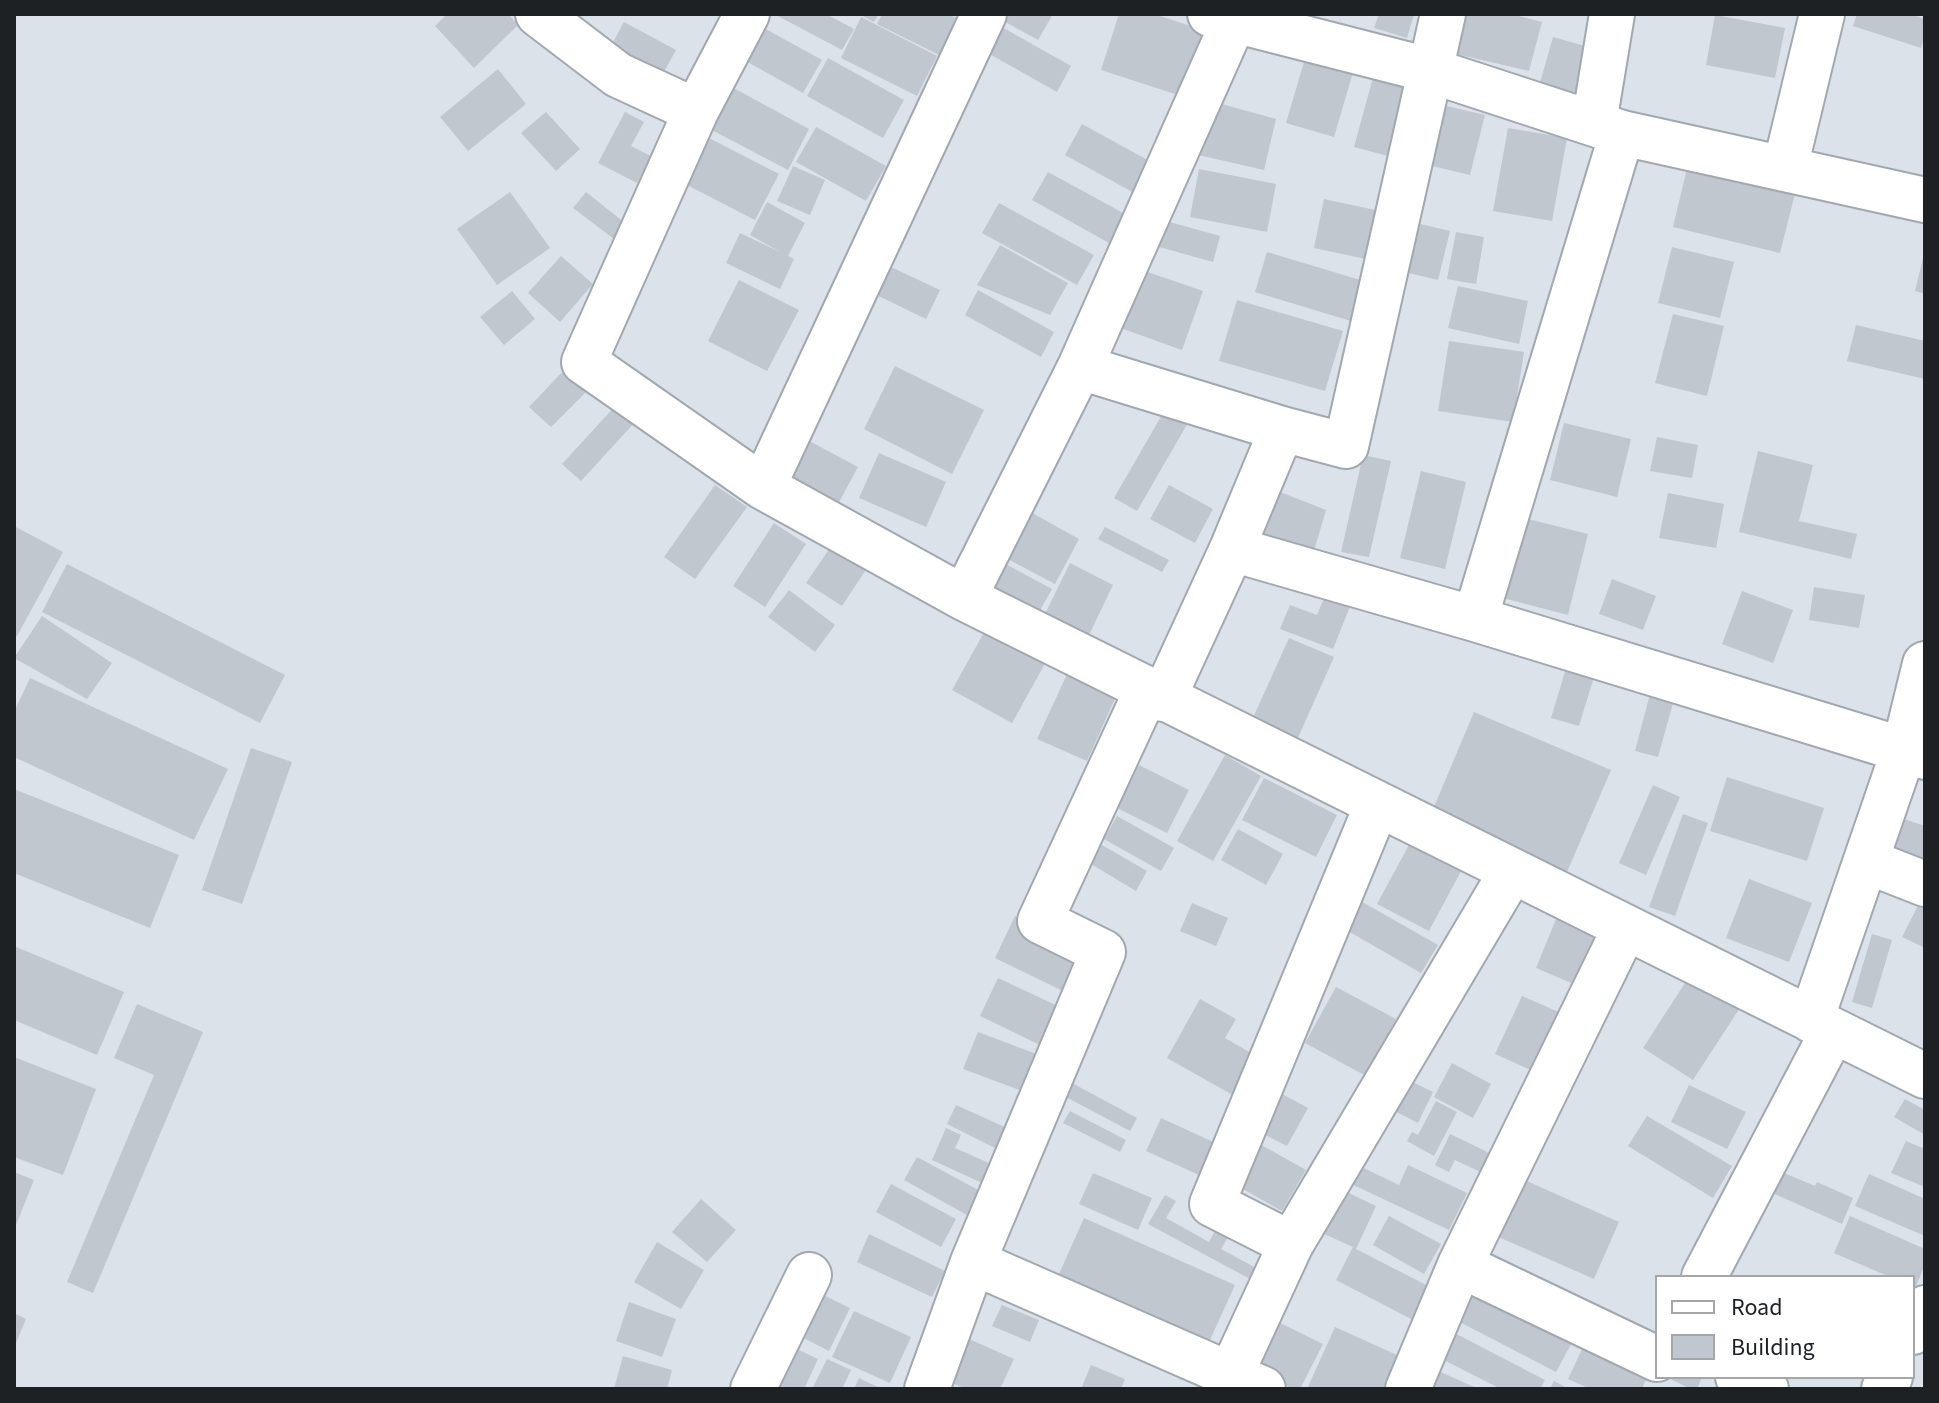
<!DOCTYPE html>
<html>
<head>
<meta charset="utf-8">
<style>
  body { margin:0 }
  #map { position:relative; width:1939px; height:1403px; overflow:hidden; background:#dbe2e9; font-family:"Source Sans 3",sans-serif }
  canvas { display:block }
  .frame { position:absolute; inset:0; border:16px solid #1e2124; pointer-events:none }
  .legend { position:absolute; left:1655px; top:1275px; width:260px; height:104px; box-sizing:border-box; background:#fff; border:2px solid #a5a6a7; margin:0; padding:10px 14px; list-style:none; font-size:24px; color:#1e2124 }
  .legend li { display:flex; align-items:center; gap:16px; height:40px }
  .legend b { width:40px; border:2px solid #a5a6a7 }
</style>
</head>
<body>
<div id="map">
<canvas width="1939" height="1403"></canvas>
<div class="frame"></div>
<ul class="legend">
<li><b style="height:10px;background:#fff"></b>Road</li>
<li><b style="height:22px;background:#c0c7cf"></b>Building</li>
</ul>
</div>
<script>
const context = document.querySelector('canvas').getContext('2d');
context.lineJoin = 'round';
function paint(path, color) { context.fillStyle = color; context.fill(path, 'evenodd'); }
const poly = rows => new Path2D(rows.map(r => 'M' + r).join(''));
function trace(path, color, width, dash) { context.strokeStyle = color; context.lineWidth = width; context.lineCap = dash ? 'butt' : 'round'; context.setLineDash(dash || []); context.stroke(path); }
paint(poly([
  [447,14,508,14,518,25,474,68,435,26],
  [774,14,826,14,854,29,842,50],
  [859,14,879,14,874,22],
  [882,14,948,14,974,27,955,63,877,24],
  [991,14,1053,14,1038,40],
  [1119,14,1154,14,1203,30,1181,96,1101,70],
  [1379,14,1414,14,1407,38,1374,28],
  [1461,14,1511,14,1542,22,1529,71,1452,53],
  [1857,14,1909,14,1925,19,1925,35,1921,48,1853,26],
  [1715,15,1785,28,1775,78,1706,65],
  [861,17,937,56,917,96,841,58],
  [624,22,676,50,658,83,606,55],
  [753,22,822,60,803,93,735,55],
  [1000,26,1071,66,1057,92,986,52],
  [1553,37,1588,47,1575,101,1538,90],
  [1306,55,1354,69,1334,137,1286,123],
  [828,58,904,100,883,138,807,96],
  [498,69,526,104,468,151,440,117],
  [1374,74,1408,83,1388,156,1354,147],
  [730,86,809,129,788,170,708,128],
  [1218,103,1276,119,1264,170,1194,154],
  [1438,104,1485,115,1470,175,1424,164],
  [546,112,580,149,556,171,521,133],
  [625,112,644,122,631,146,651,156,637,183,598,163],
  [1082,124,1153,163,1136,194,1065,155],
  [816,127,886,166,866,201,796,162],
  [1508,128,1567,138,1552,221,1493,211],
  [707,137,779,174,755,220,683,183],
  [1690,156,1798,182,1780,253,1673,227],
  [793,166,825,180,810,215,777,201],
  [1199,169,1276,184,1267,232,1190,217],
  [1048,172,1125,214,1109,243,1032,200],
  [510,192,550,248,497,285,457,229],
  [586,192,625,223,614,239,573,208],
  [1324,199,1380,211,1370,260,1314,248],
  [767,202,805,223,788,256,794,259,780,289,726,263,740,233,780,252,750,235],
  [999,203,1094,255,1077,285,982,233],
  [1159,219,1220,236,1213,262,1152,245],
  [1412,222,1450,231,1438,280,1400,271],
  [1456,232,1484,237,1476,284,1447,279],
  [1000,245,1068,283,1050,315,977,285],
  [1672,247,1734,262,1720,318,1658,303],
  [1267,252,1367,282,1354,322,1255,292],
  [1924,254,1925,254,1925,294,1915,291],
  [561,256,593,284,560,322,528,293],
  [878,261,940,290,926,319,864,289],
  [1136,268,1203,291,1182,350,1115,326],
  [739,280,799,310,767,371,708,341],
  [1458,286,1528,301,1519,344,1448,328],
  [978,290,1054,332,1041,357,965,315],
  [512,291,535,319,504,345,480,317],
  [1237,300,1343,331,1325,391,1219,361],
  [1673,314,1724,326,1707,396,1655,383],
  [1856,325,1925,341,1925,379,1847,361],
  [1449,341,1524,352,1513,422,1438,411],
  [895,366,984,410,952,474,864,429],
  [565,369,587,391,551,427,529,407],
  [618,403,636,421,581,481,562,464],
  [1166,408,1189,421,1137,511,1114,498],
  [1564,423,1631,439,1617,497,1550,480],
  [802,437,858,467,838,504,782,473],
  [1657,437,1698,445,1692,478,1650,471],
  [1758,451,1813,465,1799,521,1857,534,1851,559,1739,532],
  [879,453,946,482,926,527,859,498],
  [1363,455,1391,461,1369,557,1341,552],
  [1421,471,1466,482,1445,569,1400,558],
  [715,485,747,507,695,579,664,557],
  [1169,485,1213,509,1195,543,1150,519],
  [1275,490,1326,510,1311,561,1259,537],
  [1668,493,1724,504,1716,548,1659,538],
  [1025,509,1079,539,1055,584,1000,555],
  [1516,516,1588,534,1568,615,1495,596],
  [774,523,806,544,765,607,733,586],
  [14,526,63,552,17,636,14,634],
  [1105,527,1169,560,1162,572,1098,539],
  [834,542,869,565,842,606,806,583],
  [1000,561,1052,589,1039,612,987,583],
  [1070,563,1113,585,1089,635,1045,614],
  [67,564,285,675,260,723,42,612],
  [1612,579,1656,596,1643,630,1599,614],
  [1814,587,1865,595,1859,628,1809,620],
  [1328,589,1353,599,1333,649,1280,629,1290,605,1317,615],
  [789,590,835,625,815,652,768,617],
  [1742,591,1793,610,1773,663,1722,644],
  [42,616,112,663,87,699,14,658],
  [992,618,1052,651,1012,723,952,690],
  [1289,638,1334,657,1297,740,1252,720],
  [1568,662,1596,670,1579,726,1551,718],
  [1069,670,1118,692,1087,761,1037,739],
  [30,678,228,769,194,840,14,757,14,712],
  [1651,690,1675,696,1658,757,1635,751],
  [1474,712,1611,770,1567,872,1431,814],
  [251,748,292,762,242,904,202,890],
  [1225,755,1261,776,1213,861,1177,841],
  [1139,765,1189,790,1167,833,1117,808],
  [1727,777,1824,808,1807,861,1710,831],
  [1264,778,1337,815,1316,857,1242,820],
  [1653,785,1680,797,1646,875,1619,863],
  [14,789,179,855,150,928,14,873],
  [1683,814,1708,823,1675,916,1649,907],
  [1117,816,1174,848,1161,871,1104,839],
  [1904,819,1925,826,1925,868,1891,856],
  [1238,829,1283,854,1266,885,1221,860],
  [1416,832,1467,860,1429,931,1377,904],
  [1102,845,1147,871,1136,891,1091,864],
  [1749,879,1812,903,1789,962,1726,938],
  [1925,892,1925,948,1902,937],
  [1350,895,1438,945,1421,973,1334,923],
  [1192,903,1228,918,1216,946,1180,931],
  [1561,907,1601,923,1576,985,1536,968],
  [1015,916,1089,951,1069,994,995,958],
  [1872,934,1892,940,1872,1008,1852,1002],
  [14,946,124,992,97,1055,14,1020],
  [1694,969,1745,1000,1693,1080,1643,1048],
  [998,978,1062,1008,1044,1047,980,1016],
  [1336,987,1396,1019,1366,1076,1305,1043],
  [1522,996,1561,1013,1535,1072,1495,1054],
  [1200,999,1236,1019,1225,1038,1260,1058,1238,1098,1167,1058],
  [137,1004,203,1032,93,1293,67,1282,154,1075,114,1058],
  [978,1032,1039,1055,1025,1092,963,1069],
  [14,1057,96,1089,63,1175,14,1157],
  [1452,1063,1491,1084,1473,1118,1434,1097],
  [1398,1075,1433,1092,1418,1123,1383,1105],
  [1072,1083,1137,1118,1130,1131,1066,1097],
  [1689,1085,1746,1112,1727,1149,1671,1122],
  [1273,1089,1308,1108,1287,1146,1252,1128],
  [1905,1099,1925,1110,1925,1135,1894,1117],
  [1436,1101,1457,1112,1434,1156,1407,1141,1412,1132,1418,1135],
  [956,1105,1009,1129,999,1150,947,1124],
  [1070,1111,1126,1140,1120,1152,1063,1123],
  [1647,1116,1732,1166,1713,1198,1628,1146],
  [1161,1118,1222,1146,1208,1179,1146,1151],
  [946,1128,961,1135,955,1148,991,1164,982,1183,932,1160],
  [1450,1134,1500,1158,1491,1177,1455,1160,1449,1172,1435,1165],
  [1249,1138,1306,1170,1282,1211,1225,1179],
  [1906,1141,1925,1149,1925,1187,1891,1173],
  [917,1157,980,1191,967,1215,904,1180],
  [1353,1163,1399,1185,1408,1165,1467,1193,1449,1230,1345,1181],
  [1777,1170,1815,1186,1817,1182,1853,1198,1842,1224,1768,1191],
  [14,1172,34,1180,14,1230],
  [1093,1173,1152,1198,1138,1230,1079,1204],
  [1869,1174,1925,1199,1925,1236,1855,1206],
  [1520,1178,1619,1222,1594,1279,1494,1235],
  [891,1184,956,1219,941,1247,876,1212],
  [1332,1185,1376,1206,1356,1249,1430,1287,1413,1320,1336,1280,1353,1247,1311,1228],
  [1165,1195,1176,1201,1166,1218,1209,1242,1222,1218,1235,1225,1221,1249,1256,1268,1250,1279,1148,1224],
  [701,1199,736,1230,707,1262,672,1232],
  [1389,1216,1441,1244,1424,1274,1373,1245],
  [1850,1216,1925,1249,1925,1265,1915,1288,1913,1287,1913,1277,1890,1277,1834,1253],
  [1084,1218,1235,1285,1209,1342,1059,1274],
  [869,1234,945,1271,932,1297,857,1262],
  [657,1242,704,1270,681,1309,634,1282],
  [1470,1283,1575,1337,1556,1372,1452,1318],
  [809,1288,850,1308,829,1351,788,1330],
  [629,1302,676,1319,662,1357,616,1341],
  [1002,1305,1039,1320,1030,1342,992,1326],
  [854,1311,911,1337,890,1383,832,1357],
  [14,1313,26,1319,14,1348],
  [1272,1319,1323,1344,1300,1389,1293,1389,1248,1367],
  [1335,1327,1408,1360,1395,1389,1307,1389],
  [1445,1328,1545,1380,1540,1389,1501,1389,1432,1354],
  [967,1338,1014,1359,1000,1389,966,1389,948,1381],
  [784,1343,818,1359,804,1389,762,1389],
  [1584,1345,1648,1375,1642,1389,1590,1389,1568,1379],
  [623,1356,672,1370,667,1389,614,1389],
  [827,1359,851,1370,842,1389,812,1389],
  [1091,1365,1125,1379,1121,1389,1081,1389],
  [1436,1370,1479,1389,1428,1389],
  [1666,1377,1702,1377,1697,1389,1691,1389],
  [859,1378,882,1389,854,1389],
  [1554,1381,1569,1389,1550,1389]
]), '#c0c7cf');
const street = poly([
  [538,14,618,75,696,111],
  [747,14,696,111,584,362,763,487,964,598,1925,1076],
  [1210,14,1429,70,1622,133,1925,200],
  [1594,123,1612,14],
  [1785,168,1822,14],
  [1080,367,1282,429,1346,446,1443,14],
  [763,487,984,14],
  [1232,549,1475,619,1904,750,1925,664],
  [964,598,1080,367,1237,14],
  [1475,619,1622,133],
  [1163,699,1232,549,1282,429],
  [1866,861,1925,884],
  [1811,1020,1904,750,1925,757],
  [1291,1244,1212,1204,1377,805],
  [973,1262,1263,1389],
  [1460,1265,1657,1359],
  [1704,1277,1833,1031],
  [1913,1332,1925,1308],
  [1230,1376,1291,1244,1512,871],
  [1738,1377,1766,1389],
  [753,1389,809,1275],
  [927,1389,973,1262,1103,952,1040,921,1147,690],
  [1408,1389,1460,1265,1625,928],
  [1884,1389,1890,1377]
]);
trace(street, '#a1a8af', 48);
trace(street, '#fff', 44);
</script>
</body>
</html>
